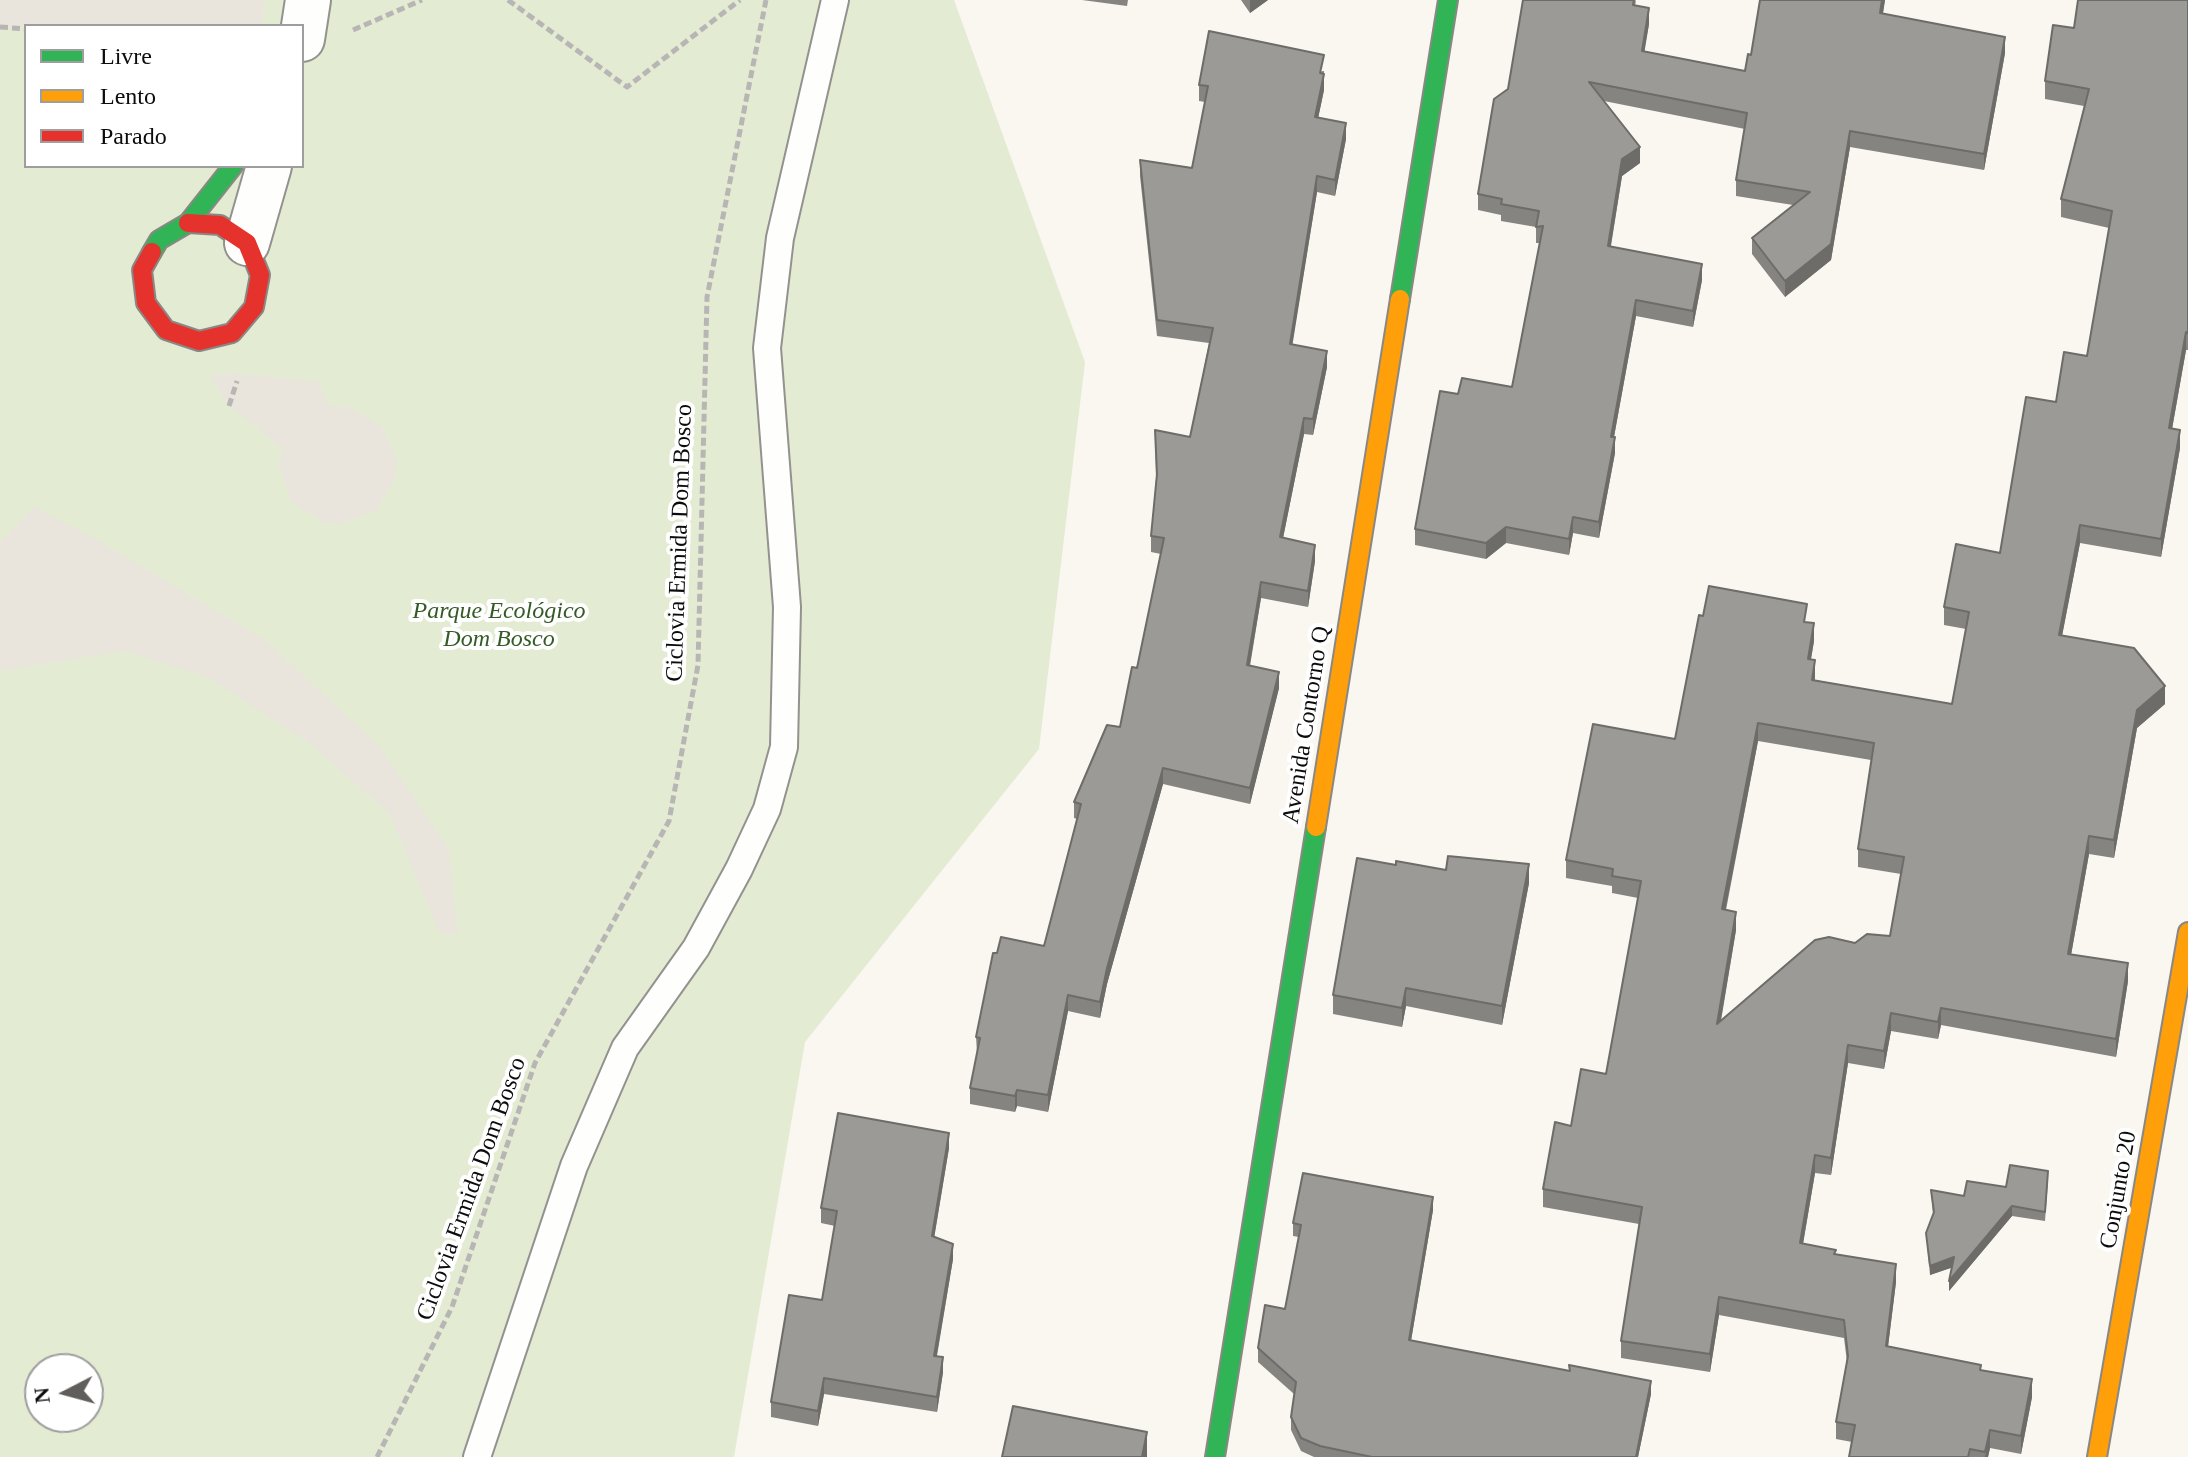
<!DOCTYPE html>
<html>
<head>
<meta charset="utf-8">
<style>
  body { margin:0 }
  #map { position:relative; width:2188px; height:1457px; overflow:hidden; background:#faf7f0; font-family:Georgia,serif }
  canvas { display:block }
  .legend { position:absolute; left:24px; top:24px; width:280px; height:144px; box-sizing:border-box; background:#fff; border:2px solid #9e9e9e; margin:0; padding:10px 14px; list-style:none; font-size:24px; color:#0c0c0c }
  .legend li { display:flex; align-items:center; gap:16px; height:40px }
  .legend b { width:40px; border:2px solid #9e9e9e }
  .north { position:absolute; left:24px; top:1353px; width:80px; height:80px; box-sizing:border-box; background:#fff; border:2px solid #9e9e9e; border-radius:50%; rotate:264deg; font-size:22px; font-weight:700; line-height:32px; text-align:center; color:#0c0c0c }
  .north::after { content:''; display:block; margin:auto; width:28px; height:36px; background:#5f5e5c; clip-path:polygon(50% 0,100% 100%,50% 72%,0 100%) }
</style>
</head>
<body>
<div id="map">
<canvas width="2188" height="1457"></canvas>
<ul class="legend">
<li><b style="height:10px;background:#30b455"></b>Livre</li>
<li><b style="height:10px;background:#ff9f0a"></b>Lento</li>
<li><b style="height:10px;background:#e5322d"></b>Parado</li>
</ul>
<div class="north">N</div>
</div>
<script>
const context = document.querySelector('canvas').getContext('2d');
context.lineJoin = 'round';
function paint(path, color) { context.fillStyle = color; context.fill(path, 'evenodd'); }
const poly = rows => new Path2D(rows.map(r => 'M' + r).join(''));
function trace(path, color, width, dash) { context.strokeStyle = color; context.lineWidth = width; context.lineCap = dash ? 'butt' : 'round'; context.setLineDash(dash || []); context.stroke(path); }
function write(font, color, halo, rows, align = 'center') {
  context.font = font + ' Georgia,serif'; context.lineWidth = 8; context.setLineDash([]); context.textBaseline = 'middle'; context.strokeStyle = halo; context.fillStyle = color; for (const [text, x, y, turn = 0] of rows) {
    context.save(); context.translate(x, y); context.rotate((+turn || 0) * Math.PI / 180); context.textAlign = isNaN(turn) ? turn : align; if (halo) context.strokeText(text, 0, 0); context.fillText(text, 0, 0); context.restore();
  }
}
paint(poly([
  [0,0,954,0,1085,362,1039,749,805,1042,734,1457,0,1457],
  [26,26,302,26,302,166,26,166],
  [40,1369,88,1369,88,1417,40,1417]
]), '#e4ebd3');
paint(poly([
  [0,0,265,0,261,26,26,27,0,25],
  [239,374,318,382,330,406,349,407,382,426,397,460,395,479,376,511,341,524,323,522,291,502,279,466,282,448,229,406,209,375],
  [34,507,99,541,265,640,380,747,449,850,458,934,440,934,389,813,312,745,208,677,124,651,0,671,0,542]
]), '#e9e5dd');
const lane = poly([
  [477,1457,574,1166,625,1048,696,948,739,869,767,809,784,747,787,607,767,348,780,238,835,0]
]);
const street = poly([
  [302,39,308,0],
  [247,243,269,166]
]);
const fast = poly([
  [152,252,159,240,188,223,233,166],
  [1400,299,1448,0],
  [1215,1457,1316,827]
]);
const slow = poly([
  [1316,827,1400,299],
  [2097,1457,2188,932]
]);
const jam = poly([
  [152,252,142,270,146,303,166,330,199,341,232,333,254,307,260,275,247,243,220,225,188,223]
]);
trace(lane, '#93928f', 30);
trace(street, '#93928f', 48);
trace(fast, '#8a8885', 22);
trace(slow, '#8a8885', 22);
trace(jam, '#8a8885', 22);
trace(poly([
  [508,0,627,87,740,0],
  [0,27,26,29],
  [353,30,422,0],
  [229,406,237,381],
  [377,1457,452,1307,535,1063,669,821,698,665,707,297,766,0]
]), '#b7b6b5', 5, [8, 4]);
trace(lane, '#fefefd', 26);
trace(street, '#fefefd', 44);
trace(fast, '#30b455', 18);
trace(slow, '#ff9f0a', 18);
trace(jam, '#e5322d', 18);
paint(poly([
  [1082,0,1128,0,1127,6],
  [1241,0,1268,0,1250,13],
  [1636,0,1635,6,1649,24,1644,51,1745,71,1751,55,1760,0,1885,0,1883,14,2005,53,1984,170,1850,147,1831,260,1785,297,1752,254,1752,238,1793,205,1736,196,1736,180,1745,129,1604,101,1640,163,1622,176,1611,246,1702,280,1693,327,1636,316,1614,437,1615,453,1599,538,1573,533,1569,555,1506,543,1486,559,1415,545,1415,529,1458,394,1512,387,1540,243,1536,243,1536,227,1501,221,1501,215,1478,210,1478,194,1508,89],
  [2188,0,2188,350,2186,350,2172,429,2180,448,2161,557,2080,543,2062,635,2165,704,2137,728,2114,858,2089,854,2071,955,2128,981,2116,1057,1941,1025,1938,1039,1891,1031,1884,1069,1848,1063,1831,1175,1815,1173,1803,1244,1836,1255,1896,1282,1888,1346,1981,1370,2032,1397,2021,1454,1990,1448,1988,1457,1849,1457,1852,1442,1836,1439,1836,1422,1847,1362,1844,1338,1719,1315,1710,1372,1621,1358,1621,1341,1639,1224,1543,1207,1543,1189,1571,1126,1606,1074,1638,898,1612,893,1612,886,1566,878,1566,860,1675,739,1703,616,1807,622,1814,641,1811,659,1815,680,1952,704,1966,629,1944,625,1944,607,2000,553,2056,402,2087,356,2109,228,2061,217,2061,199,2084,106,2045,99,2045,81,2074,28],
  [1758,741,1871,760,1858,849,1858,867,1901,874,1890,936,1855,943,1721,1021,1736,930,1726,910],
  [1324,71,1324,90,1318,118,1346,139,1335,196,1317,192,1292,344,1327,367,1313,435,1304,434,1283,538,1315,561,1308,607,1261,598,1250,666,1279,688,1250,804,1163,784,1107,984,1100,1018,1068,1011,1048,1112,1017,1106,1015,1112,970,1104,970,1088,977,1053,976,1037,997,953,1044,946,1077,819,1074,818,1074,802,1120,727,1137,668,1161,554,1151,552,1151,536,1156,479,1155,430,1190,437,1209,343,1157,336,1140,176,1140,160,1192,168,1205,102,1199,101,1199,85],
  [1396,865,1446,870,1529,883,1502,1025,1406,1006,1402,1027,1333,1014,1333,995],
  [949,1148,934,1237,953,1259,937,1356,943,1372,937,1412,824,1394,818,1426,771,1417,771,1402,822,1300,835,1226,821,1223,821,1208],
  [2048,1181,2045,1221,2012,1216,1949,1291,1952,1267,1930,1275,1926,1233,1933,1214,1931,1190,1964,1196],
  [1433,1210,1411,1340,1569,1371,1569,1365,1651,1394,1638,1457,1314,1457,1301,1451,1291,1430,1291,1417,1294,1394,1258,1362,1258,1348,1285,1309,1299,1237,1293,1236,1293,1223]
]), '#868481');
paint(poly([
  [1250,0,1268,0,1250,13],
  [1882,0,1885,0,1880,29,1880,13],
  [1649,8,1649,24,1642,67,1642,51],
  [2005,37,2005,53,1984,170,1984,154],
  [1324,74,1324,90,1315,133,1315,117],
  [1346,123,1346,139,1335,196,1335,180],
  [1850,131,1850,147,1831,260,1785,297,1785,281],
  [1640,147,1640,163,1622,176,1608,262,1608,246,1622,159],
  [1317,176,1317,192,1290,360,1290,344],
  [1702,264,1702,280,1693,327,1693,311],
  [1636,300,1636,316,1611,453,1611,437],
  [2186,332,2186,350,2169,446,2169,428],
  [1327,351,1327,367,1313,435,1313,419],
  [1304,418,1304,434,1280,553,1280,537],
  [2180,430,2180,448,2161,557,2161,539],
  [1615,437,1615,453,1599,538,1599,522],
  [1573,517,1573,533,1569,555,1569,539],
  [2080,525,2080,543,2059,652,2059,635],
  [1506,527,1506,543,1486,559,1486,543],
  [1315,545,1315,561,1308,607,1308,591],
  [1261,582,1261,598,1247,681,1247,665],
  [1814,623,1814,641,1808,676,1808,659],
  [1815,660,1815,678,1812,697,1812,680],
  [1279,672,1279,688,1250,804,1250,788],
  [2165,686,2165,704,2137,728,2114,858,2114,840,2137,710],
  [1758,723,1758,741,1722,927,1722,909],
  [1163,768,1163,784,1107,984,1100,1018,1100,1002,1107,968],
  [2089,836,2089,854,2068,972,2068,954],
  [1529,864,1529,883,1502,1025,1502,1006],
  [1736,912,1736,930,1717,1042,1717,1024],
  [2128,963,2128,981,2116,1057,2116,1039],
  [1406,988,1406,1006,1402,1027,1402,1008],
  [1068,995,1068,1011,1048,1112,1048,1095],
  [1941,1008,1941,1025,1938,1039,1938,1022],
  [1891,1013,1891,1031,1884,1069,1884,1051],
  [1848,1045,1848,1063,1831,1175,1831,1158],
  [1017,1090,1017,1106,1015,1112,1015,1096],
  [949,1133,949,1148,932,1251,932,1236],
  [1815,1155,1815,1173,1800,1261,1800,1243],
  [1433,1197,1433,1210,1409,1353,1409,1340],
  [2012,1206,2012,1216,1949,1291,1949,1281],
  [953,1244,953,1259,934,1371,934,1356],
  [1954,1257,1954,1267,1930,1275,1930,1266],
  [1896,1264,1896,1282,1886,1363,1886,1346],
  [1719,1297,1719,1315,1710,1372,1710,1354],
  [943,1357,943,1372,937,1412,937,1397],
  [824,1378,824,1394,818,1426,818,1411],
  [2032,1379,2032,1397,2021,1454,2021,1436],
  [1651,1381,1651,1394,1638,1457,1636,1457],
  [1990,1430,1990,1448,1988,1457,1985,1457],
  [1147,1432,1147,1457,1142,1457]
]), '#6d6c69');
const building = poly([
  [1523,0,1634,0,1633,5,1649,8,1642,51,1745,71,1748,54,1751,55,1760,0,1882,0,1880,13,2005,37,1984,154,1850,131,1831,244,1785,281,1752,238,1810,192,1736,180,1747,113,1589,82,1640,147,1622,159,1608,246,1702,264,1693,311,1636,300,1611,437,1615,437,1599,522,1573,517,1569,539,1506,527,1486,543,1415,529,1440,391,1458,394,1462,378,1512,387,1543,226,1536,227,1539,211,1501,204,1502,199,1478,194,1494,99,1508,89,1523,0],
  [2078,0,2188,0,2188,333,2186,332,2169,428,2180,430,2161,539,2080,525,2059,635,2134,648,2165,686,2137,710,2114,840,2089,836,2068,954,2128,963,2116,1039,1941,1008,1938,1022,1891,1013,1884,1051,1848,1045,1831,1158,1815,1155,1800,1243,1836,1250,1834,1254,1896,1264,1886,1346,1981,1365,1980,1370,2032,1379,2021,1436,1990,1430,1985,1452,1970,1449,1968,1457,1849,1457,1855,1425,1836,1422,1848,1356,1844,1320,1719,1297,1710,1354,1621,1341,1642,1207,1543,1189,1555,1122,1571,1126,1581,1069,1606,1074,1641,881,1612,876,1613,869,1566,860,1593,724,1675,739,1699,615,1703,616,1709,586,1807,604,1804,622,1814,623,1808,659,1815,660,1812,680,1952,704,1969,612,1944,607,1956,544,2000,553,2026,397,2056,402,2064,352,2087,356,2112,211,2061,199,2089,89,2045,81,2053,25,2074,28,2078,0],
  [1758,723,1874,743,1858,849,1904,857,1890,936,1867,934,1855,943,1829,937,1815,940,1717,1024,1736,912,1722,909,1758,723],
  [1209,31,1324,55,1320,73,1324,74,1315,117,1346,123,1335,180,1317,176,1290,344,1327,351,1313,419,1304,418,1280,537,1315,545,1308,591,1261,582,1247,665,1279,672,1250,788,1163,768,1107,968,1100,1002,1068,995,1048,1095,1017,1090,1015,1096,970,1088,980,1038,976,1037,993,953,997,953,1001,937,1044,946,1081,804,1074,802,1107,725,1120,727,1132,667,1137,668,1164,538,1151,536,1157,474,1155,430,1190,437,1213,328,1157,320,1140,160,1192,168,1208,86,1199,85,1209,31],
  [1448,856,1529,864,1502,1006,1406,988,1402,1008,1333,995,1357,858,1396,865,1396,861,1446,870,1448,856],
  [838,1113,949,1133,932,1236,953,1244,934,1356,943,1357,937,1397,824,1378,818,1411,771,1402,789,1295,822,1300,837,1211,821,1208,838,1113],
  [2010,1165,2048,1171,2045,1212,2012,1206,1949,1281,1954,1257,1930,1266,1926,1233,1934,1212,1931,1190,1964,1196,1967,1181,2006,1187,2010,1165],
  [1303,1173,1433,1197,1409,1340,1570,1371,1569,1365,1651,1381,1636,1457,1372,1457,1320,1446,1301,1438,1291,1417,1296,1382,1258,1348,1265,1305,1285,1309,1301,1225,1293,1223,1303,1173],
  [1013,1406,1147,1432,1142,1457,1002,1457,1013,1406]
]);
paint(building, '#9c9a96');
trace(building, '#6d6c69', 2);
write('24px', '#0c0c0c', '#fff', [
  ["Ciclovia Ermida Dom Bosco",680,543,-88],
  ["Avenida Contorno Q",1307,725,-81],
  ["Ciclovia Ermida Dom Bosco",472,1189,-70],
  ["Conjunto 20",2119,1190,-80]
]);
write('italic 24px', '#345b25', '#fff', [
  ["Parque Ecológico",499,612],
  ["Dom Bosco",499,640]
]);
</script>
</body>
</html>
